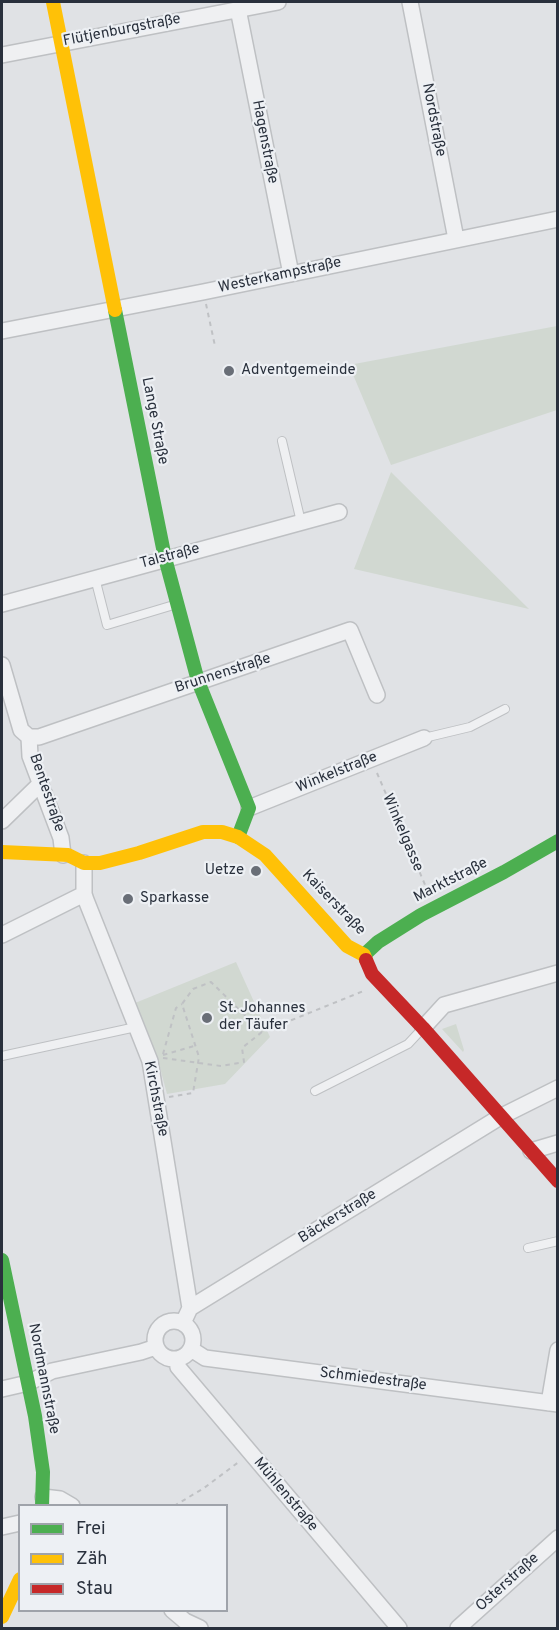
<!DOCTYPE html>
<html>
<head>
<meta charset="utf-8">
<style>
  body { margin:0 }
  #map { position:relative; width:559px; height:1630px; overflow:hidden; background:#e0e2e5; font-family:Overpass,sans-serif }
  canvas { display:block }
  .frame { position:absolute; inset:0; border:3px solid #29303c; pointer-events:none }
  .legend { position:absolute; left:18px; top:1504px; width:210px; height:108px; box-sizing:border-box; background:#edf0f4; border:2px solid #9fa3aa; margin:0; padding:8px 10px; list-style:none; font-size:18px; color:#29303c }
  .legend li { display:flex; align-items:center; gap:12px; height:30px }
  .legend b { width:30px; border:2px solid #9fa3aa }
</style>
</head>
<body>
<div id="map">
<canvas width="559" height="1630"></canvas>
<div class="frame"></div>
<ul class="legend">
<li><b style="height:8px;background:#4caf50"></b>Frei</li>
<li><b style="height:8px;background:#ffc107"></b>Zäh</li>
<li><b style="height:8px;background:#c62828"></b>Stau</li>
</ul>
</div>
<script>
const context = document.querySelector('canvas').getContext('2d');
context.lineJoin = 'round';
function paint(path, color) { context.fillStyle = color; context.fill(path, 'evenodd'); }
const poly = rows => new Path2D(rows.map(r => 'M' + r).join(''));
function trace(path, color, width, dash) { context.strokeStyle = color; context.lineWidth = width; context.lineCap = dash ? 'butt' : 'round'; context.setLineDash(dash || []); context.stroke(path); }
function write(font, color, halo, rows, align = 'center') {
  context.font = font + ' Overpass,sans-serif'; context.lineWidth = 4.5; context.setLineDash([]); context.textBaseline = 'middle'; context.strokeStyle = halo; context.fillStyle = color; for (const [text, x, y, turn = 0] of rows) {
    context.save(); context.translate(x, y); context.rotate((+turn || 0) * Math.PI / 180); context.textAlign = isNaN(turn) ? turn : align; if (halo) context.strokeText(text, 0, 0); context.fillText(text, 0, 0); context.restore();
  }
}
paint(poly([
  [557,326,557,410,391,465,349,365],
  [391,472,529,609,354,569],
  [236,962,270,1037,225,1084,167,1094,156,1053,135,1003],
  [456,1024,464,1050,463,1052,442,1029]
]), '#d1d8d1');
const lane = poly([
  [282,441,301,522],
  [95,578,107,625,177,604],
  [424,738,470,727,505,709],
  [2,1056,136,1027],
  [315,1091,408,1044,422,1029],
  [528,1248,558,1241]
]);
const street = poly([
  [410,2,456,239],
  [238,9,291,274],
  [2,55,278,2],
  [2,331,203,292,558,219],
  [2,604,339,512],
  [2,665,21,730,29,737,30,756,61,838,63,855],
  [29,737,39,737,350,630,377,695],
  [249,808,424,738],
  [2,821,41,783],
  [84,863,84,894,86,900,150,1061,190,1308],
  [2,935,84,894],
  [423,1028,444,1005,558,973],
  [531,1151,558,1143],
  '155 1340a19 19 0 1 1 38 0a19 19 0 1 1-38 0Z',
  [183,1323,190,1308,500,1117,558,1088],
  [191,1349,205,1358,558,1404],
  [177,1359,178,1367,399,1628],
  [2,1389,28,1383,52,1371,141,1352,156,1347],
  [549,1403,558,1350],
  [43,1497,60,1499,72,1506],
  [2,1527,20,1523],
  [172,1610,185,1621,200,1628],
  [458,1628,558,1538]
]);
trace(lane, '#bec0c3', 10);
trace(street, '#bec0c3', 18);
trace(poly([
  [206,304,215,346],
  [377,773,429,894],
  [163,1054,176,1008,182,1004],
  [163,1055,194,1046],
  [163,1058,221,1066,244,1062,242,1048,262,1032,366,990],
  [169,1097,193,1093,199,1057,182,1004,193,989,211,982,262,1032],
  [174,1506,204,1488,240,1461]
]), '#bfc1c4', 2, [4.5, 4.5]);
trace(lane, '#eff0f2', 8);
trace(street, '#eff0f2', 15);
trace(poly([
  [115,310,165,558,198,681,249,808,238,837],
  [364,955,378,942,421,915,504,872,558,841],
  [2,1260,35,1416,43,1472,42,1506]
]), '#4caf50', 14);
trace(poly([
  [53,2,115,310],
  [2,852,68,855,84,863,100,863,139,853,203,832,222,832,238,837,265,855,347,946,364,955,366,960],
  [2,1617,20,1579]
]), '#ffc107', 14);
trace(poly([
  [366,960,372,974,423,1028,558,1181]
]), '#c62828', 14);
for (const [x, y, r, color] of [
  [229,371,6,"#696e77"],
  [256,871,6,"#696e77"],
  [128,899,6,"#696e77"],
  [207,1018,6,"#696e77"]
]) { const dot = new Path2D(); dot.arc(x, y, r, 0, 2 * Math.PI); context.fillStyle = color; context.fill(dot); trace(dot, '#edf0f4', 2); }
write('15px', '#29303c', '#edf0f4', [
  ["Flütjenburgstraße",122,31,-11],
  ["Nordstraße",433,120,79],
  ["Hagenstraße",264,142,79],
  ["Westerkampstraße",280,276,-12],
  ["Lange Straße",154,421,79],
  ["Talstraße",170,557,-15],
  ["Brunnenstraße",223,674,-18],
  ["Winkelstraße",337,773,-22],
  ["Bentestraße",46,793,71],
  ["Winkelgasse",402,833,67],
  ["Marktstraße",451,881,-27],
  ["Kaiserstraße",333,903,46],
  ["Kirchstraße",155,1099,79],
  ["Bäckerstraße",338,1217,-32],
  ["Nordmannstraße",43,1379,79],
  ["Schmiedestraße",373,1380,7],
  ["Mühlenstraße",285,1495,50],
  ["Osterstraße",508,1583,-42]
]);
write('15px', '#29303c', '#edf0f4', [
  ["Adventgemeinde",241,371],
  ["Uetze",244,871,"right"],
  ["Sparkasse",140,899],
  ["St. Johannes",219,1009],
  ["der Täufer",219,1026]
], 'left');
</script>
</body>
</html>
